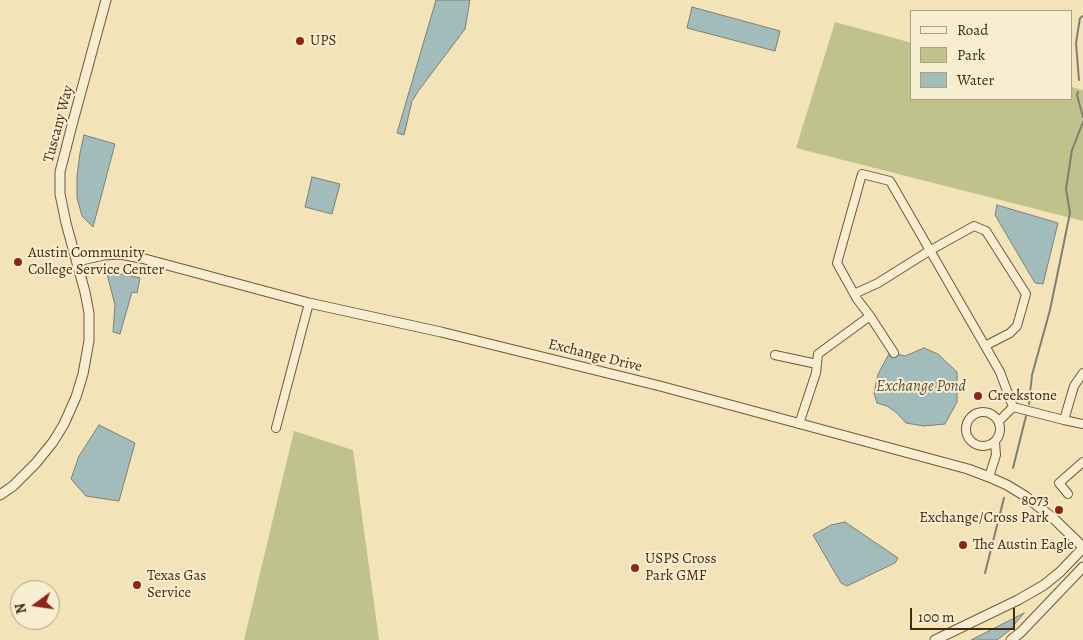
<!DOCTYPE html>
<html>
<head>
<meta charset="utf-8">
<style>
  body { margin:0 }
  #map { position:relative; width:1083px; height:640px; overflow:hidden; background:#f2e3b8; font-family:Alegreya,serif }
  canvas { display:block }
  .legend { position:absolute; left:910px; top:10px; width:162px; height:90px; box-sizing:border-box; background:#f7edd1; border:1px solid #b09f82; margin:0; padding:6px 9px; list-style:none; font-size:15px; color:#462a0c }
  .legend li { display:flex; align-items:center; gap:10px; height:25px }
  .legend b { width:25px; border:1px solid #b09f82 }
  .north { position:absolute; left:10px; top:580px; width:50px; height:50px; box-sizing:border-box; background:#f7edd1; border:1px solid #b09f82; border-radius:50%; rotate:256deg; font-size:14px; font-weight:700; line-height:20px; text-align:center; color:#462a0c }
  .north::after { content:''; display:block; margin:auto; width:18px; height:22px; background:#8f2418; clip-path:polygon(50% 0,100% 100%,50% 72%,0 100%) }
  .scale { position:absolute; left:910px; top:608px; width:105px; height:22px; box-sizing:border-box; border:2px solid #462a0c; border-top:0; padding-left:6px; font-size:15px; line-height:18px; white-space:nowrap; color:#462a0c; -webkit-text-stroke:4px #f7edd1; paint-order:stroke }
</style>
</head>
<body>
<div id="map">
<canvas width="1083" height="640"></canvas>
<ul class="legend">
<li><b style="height:6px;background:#f7edd1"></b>Road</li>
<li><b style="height:14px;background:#bfc38b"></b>Park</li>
<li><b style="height:14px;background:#a2bbbb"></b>Water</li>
</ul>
<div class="north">N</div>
<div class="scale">100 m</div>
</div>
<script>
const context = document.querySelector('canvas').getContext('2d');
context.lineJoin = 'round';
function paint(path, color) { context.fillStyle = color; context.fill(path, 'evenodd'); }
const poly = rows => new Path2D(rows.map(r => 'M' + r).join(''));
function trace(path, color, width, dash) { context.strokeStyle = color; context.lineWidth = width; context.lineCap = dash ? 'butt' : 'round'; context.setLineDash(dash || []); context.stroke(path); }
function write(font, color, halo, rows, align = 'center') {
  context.font = font + ' Alegreya,serif'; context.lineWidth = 4; context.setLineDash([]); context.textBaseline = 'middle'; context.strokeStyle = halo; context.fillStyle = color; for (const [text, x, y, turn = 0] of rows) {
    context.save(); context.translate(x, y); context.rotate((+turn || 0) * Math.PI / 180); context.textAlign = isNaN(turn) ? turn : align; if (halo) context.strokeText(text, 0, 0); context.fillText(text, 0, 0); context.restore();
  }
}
paint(poly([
  [835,22,912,43,912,99,1072,99,1072,87,1083,90,1083,221,796,148],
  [294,431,353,450,379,640,244,640]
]), '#bfc38b');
const water = poly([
  [436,0,470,0,465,29,419,90,412,101,404,135,397,133,436,0],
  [692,7,780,31,775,51,687,28,692,7],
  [84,135,115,144,93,227,82,216,77,198,77,176,80,153,84,135],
  [312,177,340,184,332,214,305,207,312,177],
  [997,205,1058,223,1043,284,1035,283,995,215,997,205],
  [107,274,123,274,140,278,137,293,132,292,120,334,113,332,115,305,107,274],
  [924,348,938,354,957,372,957,402,945,424,924,426,906,423,897,413,887,406,877,403,874,393,878,374,890,352,905,356,924,348],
  [99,425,135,443,119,501,86,496,71,479,79,456,99,425],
  [845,522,898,558,895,563,847,586,841,583,813,535,831,525,845,522],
  [1024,613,1010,630,997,640,971,640,1024,613]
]);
paint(water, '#a2bbbb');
trace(water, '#7d8175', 1);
trace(poly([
  [1079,80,1076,43,1080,18,1083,16],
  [1078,92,1077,95,1083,117],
  [1029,404,1032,375,1050,310,1070,213,1066,189,1072,150,1083,122],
  [1013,468,1026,416],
  [985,573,1004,498]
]), '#7d8175', 2);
const minor = poly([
  [854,294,878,283,929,251,974,226,986,231,1026,294,1017,326,1010,333,985,346],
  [870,316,894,353],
  [775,355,817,364],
  '966 429a17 17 0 1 1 34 0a17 17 0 1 1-34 0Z',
  [1064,420,1074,386,1083,373],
  [999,421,1013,407],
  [799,424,816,373,818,354,870,316,857,299,837,263,862,174,890,181,1000,372,1013,407,1064,420,1083,424],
  [276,428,309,303],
  [989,477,996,455,995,442],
  [1068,494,1059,483,1083,462]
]);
const tertiary = poly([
  [77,261,104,255,120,254,141,258,309,303,441,332,660,386,968,469,989,477,1007,485,1025,496,1053,518,1083,547],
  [0,495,13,486,36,463,53,442,64,424,76,397,83,374,89,341,89,313,85,292,66,223,60,194,60,172,72,125,106,0],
  [935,640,1018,600,1044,585,1060,572,1083,548],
  [1011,640,1021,632,1083,567]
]);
trace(minor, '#715837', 10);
trace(tertiary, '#715837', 11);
trace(minor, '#f7edd1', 8);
trace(tertiary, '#f7edd1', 9);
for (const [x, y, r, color] of [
  [300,41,5,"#8f2418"],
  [18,262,5,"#8f2418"],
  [978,396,5,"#8f2418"],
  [1059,510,5,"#8f2418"],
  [963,545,5,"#8f2418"],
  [635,568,5,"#8f2418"],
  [137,585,5,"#8f2418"]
]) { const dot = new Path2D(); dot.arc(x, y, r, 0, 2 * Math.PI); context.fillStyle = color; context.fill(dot); trace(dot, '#f7edd1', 2); }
write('15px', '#462a0c', '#f7edd1', [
  ["UPS",310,41],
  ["Austin Community",28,253],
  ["College Service Center",28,270],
  ["Creekstone",988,396],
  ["8073",1049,501,"right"],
  ["Exchange/Cross Park",1049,518,"right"],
  ["The Austin Eagle",973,545],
  ["USPS Cross",645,559],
  ["Park GMF",645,576],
  ["Texas Gas",147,576],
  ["Service",147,593]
], 'left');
write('15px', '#462a0c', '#f7edd1', [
  ["Tuscany Way",59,124,-75],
  ["Exchange Drive",595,356,14]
]);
write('italic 16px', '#5d4e38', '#f7edd1', [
  ["Exchange Pond",921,387]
]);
</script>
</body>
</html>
